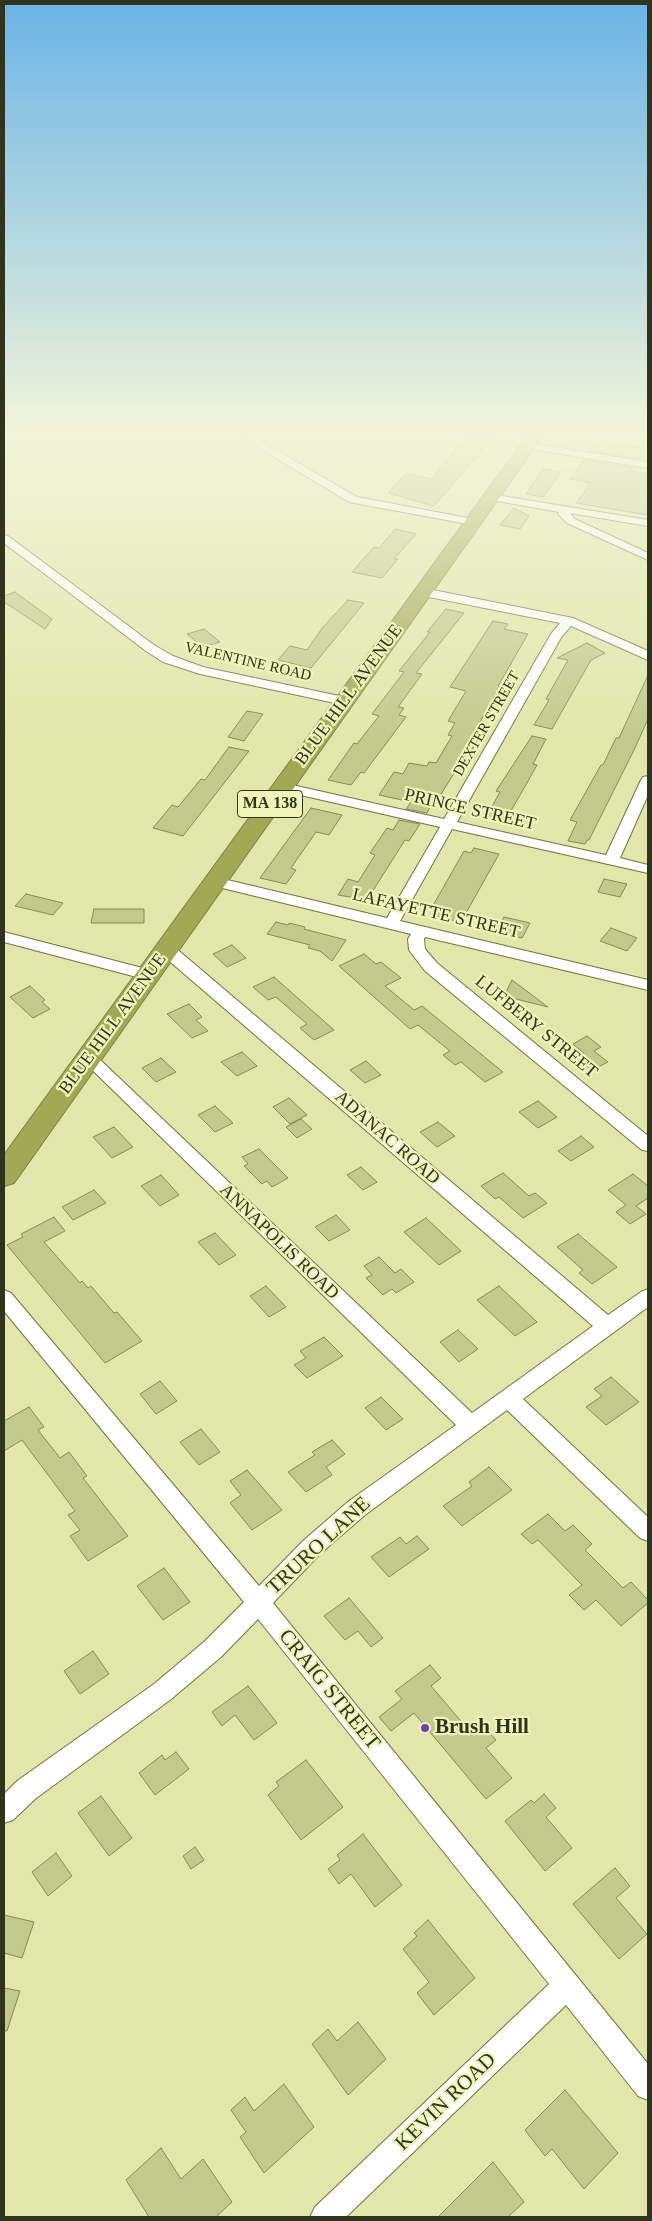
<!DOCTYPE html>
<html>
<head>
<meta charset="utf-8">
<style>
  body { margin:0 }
  #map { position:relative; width:652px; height:2221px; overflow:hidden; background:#e1e7ab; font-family:Georgia,serif }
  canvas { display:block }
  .frame { position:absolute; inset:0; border:5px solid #31341c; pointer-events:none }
</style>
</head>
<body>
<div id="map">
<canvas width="652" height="2221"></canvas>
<div class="frame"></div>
</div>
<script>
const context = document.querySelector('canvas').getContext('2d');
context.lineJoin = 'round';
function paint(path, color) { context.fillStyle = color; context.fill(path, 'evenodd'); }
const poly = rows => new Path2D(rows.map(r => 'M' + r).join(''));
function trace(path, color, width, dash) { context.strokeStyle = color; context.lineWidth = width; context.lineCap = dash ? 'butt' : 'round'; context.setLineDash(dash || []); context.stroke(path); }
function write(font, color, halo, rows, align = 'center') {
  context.font = font + ' Georgia,serif'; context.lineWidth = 4.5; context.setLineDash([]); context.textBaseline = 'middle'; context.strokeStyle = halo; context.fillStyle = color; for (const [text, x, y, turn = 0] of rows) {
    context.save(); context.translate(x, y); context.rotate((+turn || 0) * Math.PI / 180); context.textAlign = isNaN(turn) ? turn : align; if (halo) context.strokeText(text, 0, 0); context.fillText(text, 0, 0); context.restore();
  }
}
const building = poly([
  [469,433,497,433,434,506,388,493,406,474,432,479,469,433],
  [598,441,617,444,646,449,639,459,590,451,598,441],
  [584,460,633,468,631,471,648,474,648,515,576,503,591,483,570,479,584,460],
  [543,469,561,472,543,497,526,494,543,469],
  [514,508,529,516,520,529,500,525,514,508],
  [395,529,416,534,394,559,398,559,382,578,352,572,374,547,379,548,395,529],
  [15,592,52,619,45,629,4,602,4,596,15,592],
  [348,600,364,603,311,668,278,660,290,646,307,650,323,627,348,600],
  [446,609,464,613,416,673,422,674,398,707,404,708,399,715,406,717,364,773,361,772,351,785,328,780,354,743,357,744,379,716,372,714,404,672,399,671,430,632,427,632,446,609],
  [493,621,508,624,504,629,528,634,498,686,502,687,474,731,482,732,469,755,466,754,433,807,430,807,427,813,406,809,411,802,379,795,394,772,403,774,409,763,427,766,429,762,436,763,452,736,448,735,455,723,448,721,466,691,450,687,493,621],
  [204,629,220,642,203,647,187,634,204,629],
  [587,643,605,653,591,660,552,729,534,725,549,700,546,699,568,660,557,658,587,643],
  [648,675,648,719,635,748,589,840,587,840,585,844,568,841,577,822,570,820,601,765,603,765,616,738,619,738,648,675],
  [247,711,263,714,244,741,228,737,247,711],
  [532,736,546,739,533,764,537,765,527,783,505,821,486,817,500,792,496,791,532,736],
  [229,747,249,751,183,836,153,828,172,805,178,807,201,779,205,780,229,747],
  [311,808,342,815,329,835,316,832,291,868,296,870,286,884,260,878,311,808],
  [399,820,420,824,409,841,405,840,367,900,338,895,348,879,358,882,375,855,370,853,387,828,393,830,399,820],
  [474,848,499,854,461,922,434,916,437,910,431,909,464,851,471,853,474,848],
  [604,879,627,884,620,897,598,892,604,879],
  [26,894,63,903,53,915,15,906,26,894],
  [94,909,144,909,144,923,91,923,94,909],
  [504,917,530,923,522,938,496,932,504,917],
  [276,922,288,925,289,923,305,927,304,929,346,940,332,961,320,951,308,948,310,945,267,934,276,922],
  [611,928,627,934,637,938,627,951,600,941,611,928],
  [232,945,246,958,227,967,213,954,232,945],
  [364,954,376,964,381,962,401,978,385,986,414,1010,422,1006,503,1072,485,1082,461,1062,455,1065,443,1055,450,1051,418,1025,410,1029,339,966,364,954],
  [274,977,334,1030,314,1040,300,1028,307,1024,276,997,268,1000,253,987,274,977],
  [512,980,548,1007,504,996,512,980],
  [30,986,45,1000,42,1002,50,1009,33,1018,10,997,30,986],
  [189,1004,202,1017,196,1020,208,1031,192,1038,167,1014,189,1004],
  [587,1036,601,1047,594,1051,608,1062,592,1070,576,1058,584,1053,573,1044,587,1036],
  [242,1052,257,1066,237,1076,221,1062,242,1052],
  [161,1058,176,1072,156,1082,142,1068,161,1058],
  [366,1061,381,1075,365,1083,350,1070,366,1061],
  [289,1098,307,1115,290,1124,273,1107,289,1098],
  [538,1101,557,1117,538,1128,519,1112,538,1101],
  [215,1106,233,1123,215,1132,198,1115,215,1106],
  [301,1119,312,1129,297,1138,286,1127,301,1119],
  [438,1122,455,1136,437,1147,420,1132,438,1122],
  [114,1127,133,1147,112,1158,93,1137,114,1127],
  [581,1136,594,1147,571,1161,558,1151,581,1136],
  [259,1149,288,1178,272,1187,267,1181,262,1184,244,1166,248,1164,242,1157,259,1149],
  [361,1167,377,1182,363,1190,347,1175,361,1167],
  [503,1173,529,1196,535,1193,547,1203,523,1218,499,1197,495,1199,481,1186,503,1173],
  [633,1174,648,1186,648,1198,636,1206,646,1214,630,1224,616,1212,626,1205,608,1190,633,1174],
  [161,1175,179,1195,160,1206,141,1186,161,1175],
  [94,1190,106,1203,73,1220,62,1207,94,1190],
  [336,1215,350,1230,329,1241,315,1227,336,1215],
  [54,1217,65,1231,44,1242,80,1283,82,1281,88,1288,91,1286,114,1313,117,1312,142,1341,105,1363,7,1245,23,1237,21,1234,54,1217],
  [426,1218,461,1251,439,1265,404,1232,426,1218],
  [215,1233,236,1255,219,1265,198,1242,215,1233],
  [578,1234,617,1267,592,1284,579,1273,583,1270,557,1247,578,1234],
  [379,1257,395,1273,401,1269,414,1282,396,1293,392,1289,383,1295,366,1278,372,1275,364,1266,379,1257],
  [266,1286,286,1307,269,1317,250,1296,266,1286],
  [499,1286,537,1322,515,1336,477,1300,499,1286],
  [458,1330,478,1349,459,1362,440,1342,458,1330],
  [324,1337,343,1356,307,1378,294,1365,306,1358,300,1351,324,1337],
  [611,1377,639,1402,606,1425,586,1407,602,1396,594,1389,611,1377],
  [160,1381,177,1401,156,1414,140,1394,160,1381],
  [381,1397,403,1419,386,1430,365,1408,381,1397],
  [29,1407,44,1427,38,1430,60,1458,69,1452,87,1476,83,1478,128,1536,88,1561,70,1536,80,1530,68,1515,75,1511,22,1440,4,1451,4,1421,29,1407],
  [201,1429,220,1452,199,1465,180,1442,201,1429],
  [332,1440,345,1454,326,1467,332,1475,306,1492,288,1472,315,1455,312,1452,332,1440],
  [489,1467,512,1490,462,1526,443,1506,472,1486,469,1482,489,1467],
  [247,1470,282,1510,252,1530,230,1503,241,1495,230,1481,247,1470],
  [548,1514,565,1531,573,1525,592,1544,585,1550,623,1588,631,1582,648,1600,648,1603,621,1626,596,1600,584,1610,569,1595,582,1585,538,1540,532,1544,521,1534,548,1514],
  [417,1536,429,1549,389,1577,371,1557,400,1537,406,1544,417,1536],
  [164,1568,190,1602,163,1620,137,1586,164,1568],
  [349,1598,383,1638,371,1647,358,1631,345,1640,324,1616,349,1598],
  [93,1651,109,1674,80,1694,64,1671,93,1651],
  [430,1665,441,1678,431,1686,471,1733,474,1735,484,1727,496,1740,486,1748,512,1778,486,1799,414,1713,391,1731,379,1717,402,1699,395,1691,430,1665],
  [248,1686,277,1723,254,1740,235,1715,222,1726,212,1712,248,1686],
  [176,1752,189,1769,155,1795,139,1773,162,1755,165,1760,176,1752],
  [306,1760,343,1807,301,1840,268,1795,279,1786,276,1782,306,1760],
  [544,1794,556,1808,546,1817,572,1848,545,1871,505,1821,531,1800,534,1803,544,1794],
  [101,1796,132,1838,109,1856,78,1813,101,1796],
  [363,1834,402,1885,375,1907,351,1874,339,1884,328,1869,340,1860,337,1855,363,1834],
  [195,1847,204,1860,191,1869,183,1856,195,1847],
  [56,1853,72,1876,48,1896,32,1872,56,1853],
  [615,1868,630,1886,616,1898,647,1934,619,1959,573,1904,615,1868],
  [4,1915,34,1922,22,1958,4,1953,4,1915],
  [428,1920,475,1978,434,2015,417,1993,429,1982,403,1949,417,1936,414,1933,428,1920],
  [4,1988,20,1991,7,2031,4,2031,4,1988],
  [358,2022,386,2059,348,2095,312,2044,328,2029,337,2041,358,2022],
  [284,2084,314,2127,264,2173,240,2137,246,2132,231,2110,245,2097,254,2111,284,2084],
  [565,2090,618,2153,584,2189,552,2149,545,2156,525,2130,565,2090],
  [161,2148,181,2179,203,2159,232,2202,216,2217,149,2217,126,2180,161,2148],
  [493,2162,524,2202,508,2217,438,2217,493,2162]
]);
paint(building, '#c2c98d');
trace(building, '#858a51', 1);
const street = poly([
  [234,433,247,433,357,497,473,519,479,522,473,525,349,502,234,433],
  [528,443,648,462,648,468,524,448,524,444,528,443],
  [490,494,648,520,648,526,570,513,575,519,648,553,648,560,567,523,558,514,559,512,486,499,484,497,486,495,490,494],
  [4,535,8,536,154,645,173,656,203,667,344,697,351,701,344,705,200,674,163,662,146,651,4,543,4,535],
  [423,588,573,618,648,651,648,660,571,626,562,636,457,822,606,855,641,780,643,777,648,776,648,795,620,858,648,865,648,873,452,829,400,921,648,980,648,990,425,937,424,939,425,949,437,963,648,1136,648,1151,642,1150,425,971,409,950,408,939,411,934,210,885,207,882,210,879,215,877,387,918,440,827,283,791,276,787,283,783,444,819,551,634,560,623,419,595,417,592,419,589,423,588],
  [4,932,154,971,156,975,154,979,148,980,4,942,4,932],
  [166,944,172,945,608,1315,641,1292,648,1289,648,1307,523,1399,648,1517,648,1541,640,1538,507,1410,365,1515,320,1554,273,1603,648,2064,648,2100,638,2096,566,2005,346,2217,310,2217,315,2207,549,1984,258,1619,221,1657,170,1700,35,1799,13,1820,4,1823,4,1794,17,1781,154,1684,205,1641,244,1602,4,1311,4,1290,11,1293,259,1586,304,1540,349,1501,456,1425,80,1058,82,1054,88,1052,94,1054,472,1413,593,1326,160,953,158,949,160,945,166,944]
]);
const highway = poly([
  [529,433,545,433,14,1183,4,1186,4,1155,529,433]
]);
trace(street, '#70753d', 2);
trace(highway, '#7a8040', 2);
paint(street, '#fff');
paint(highway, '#a2a954');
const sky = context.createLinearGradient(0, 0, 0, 744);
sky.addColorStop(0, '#6ab4e7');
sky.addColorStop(0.58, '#f2f4d9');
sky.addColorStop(1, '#f2f4d900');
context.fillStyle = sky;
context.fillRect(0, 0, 652, 744);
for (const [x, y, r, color] of [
  [425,1728,5,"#653fb7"]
]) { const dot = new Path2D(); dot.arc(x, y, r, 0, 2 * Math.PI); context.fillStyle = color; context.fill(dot); trace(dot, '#eef5b8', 2); }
write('15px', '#31341c', '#eef5b8', [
  ["VALENTINE ROAD",248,662,13],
  ["DEXTER STREET",487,724,-60]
]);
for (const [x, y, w] of [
  [270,804,65]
]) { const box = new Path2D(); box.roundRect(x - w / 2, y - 13.5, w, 27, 4); context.fillStyle = '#eef5b8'; context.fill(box); trace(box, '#31341c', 1); }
write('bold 16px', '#31341c', null, [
  ["MA 138",270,804]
]);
write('18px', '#31341c', '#eef5b8', [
  ["BLUE HILL AVENUE",349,695,-54],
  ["PRINCE STREET",470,810,13],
  ["LAFAYETTE STREET",436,914,13],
  ["BLUE HILL AVENUE",113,1024,-54],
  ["LUFBERY STREET",536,1027,39],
  ["ADANAC ROAD",387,1138,41],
  ["ANNAPOLIS ROAD",279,1242,44]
]);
write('21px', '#31341c', '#eef5b8', [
  ["TRURO LANE",319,1546,-43],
  ["CRAIG STREET",329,1690,51],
  ["KEVIN ROAD",446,2102,-44]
]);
write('bold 21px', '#31341c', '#eef5b8', [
  ["Brush Hill",435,1728]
], 'left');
</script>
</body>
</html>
